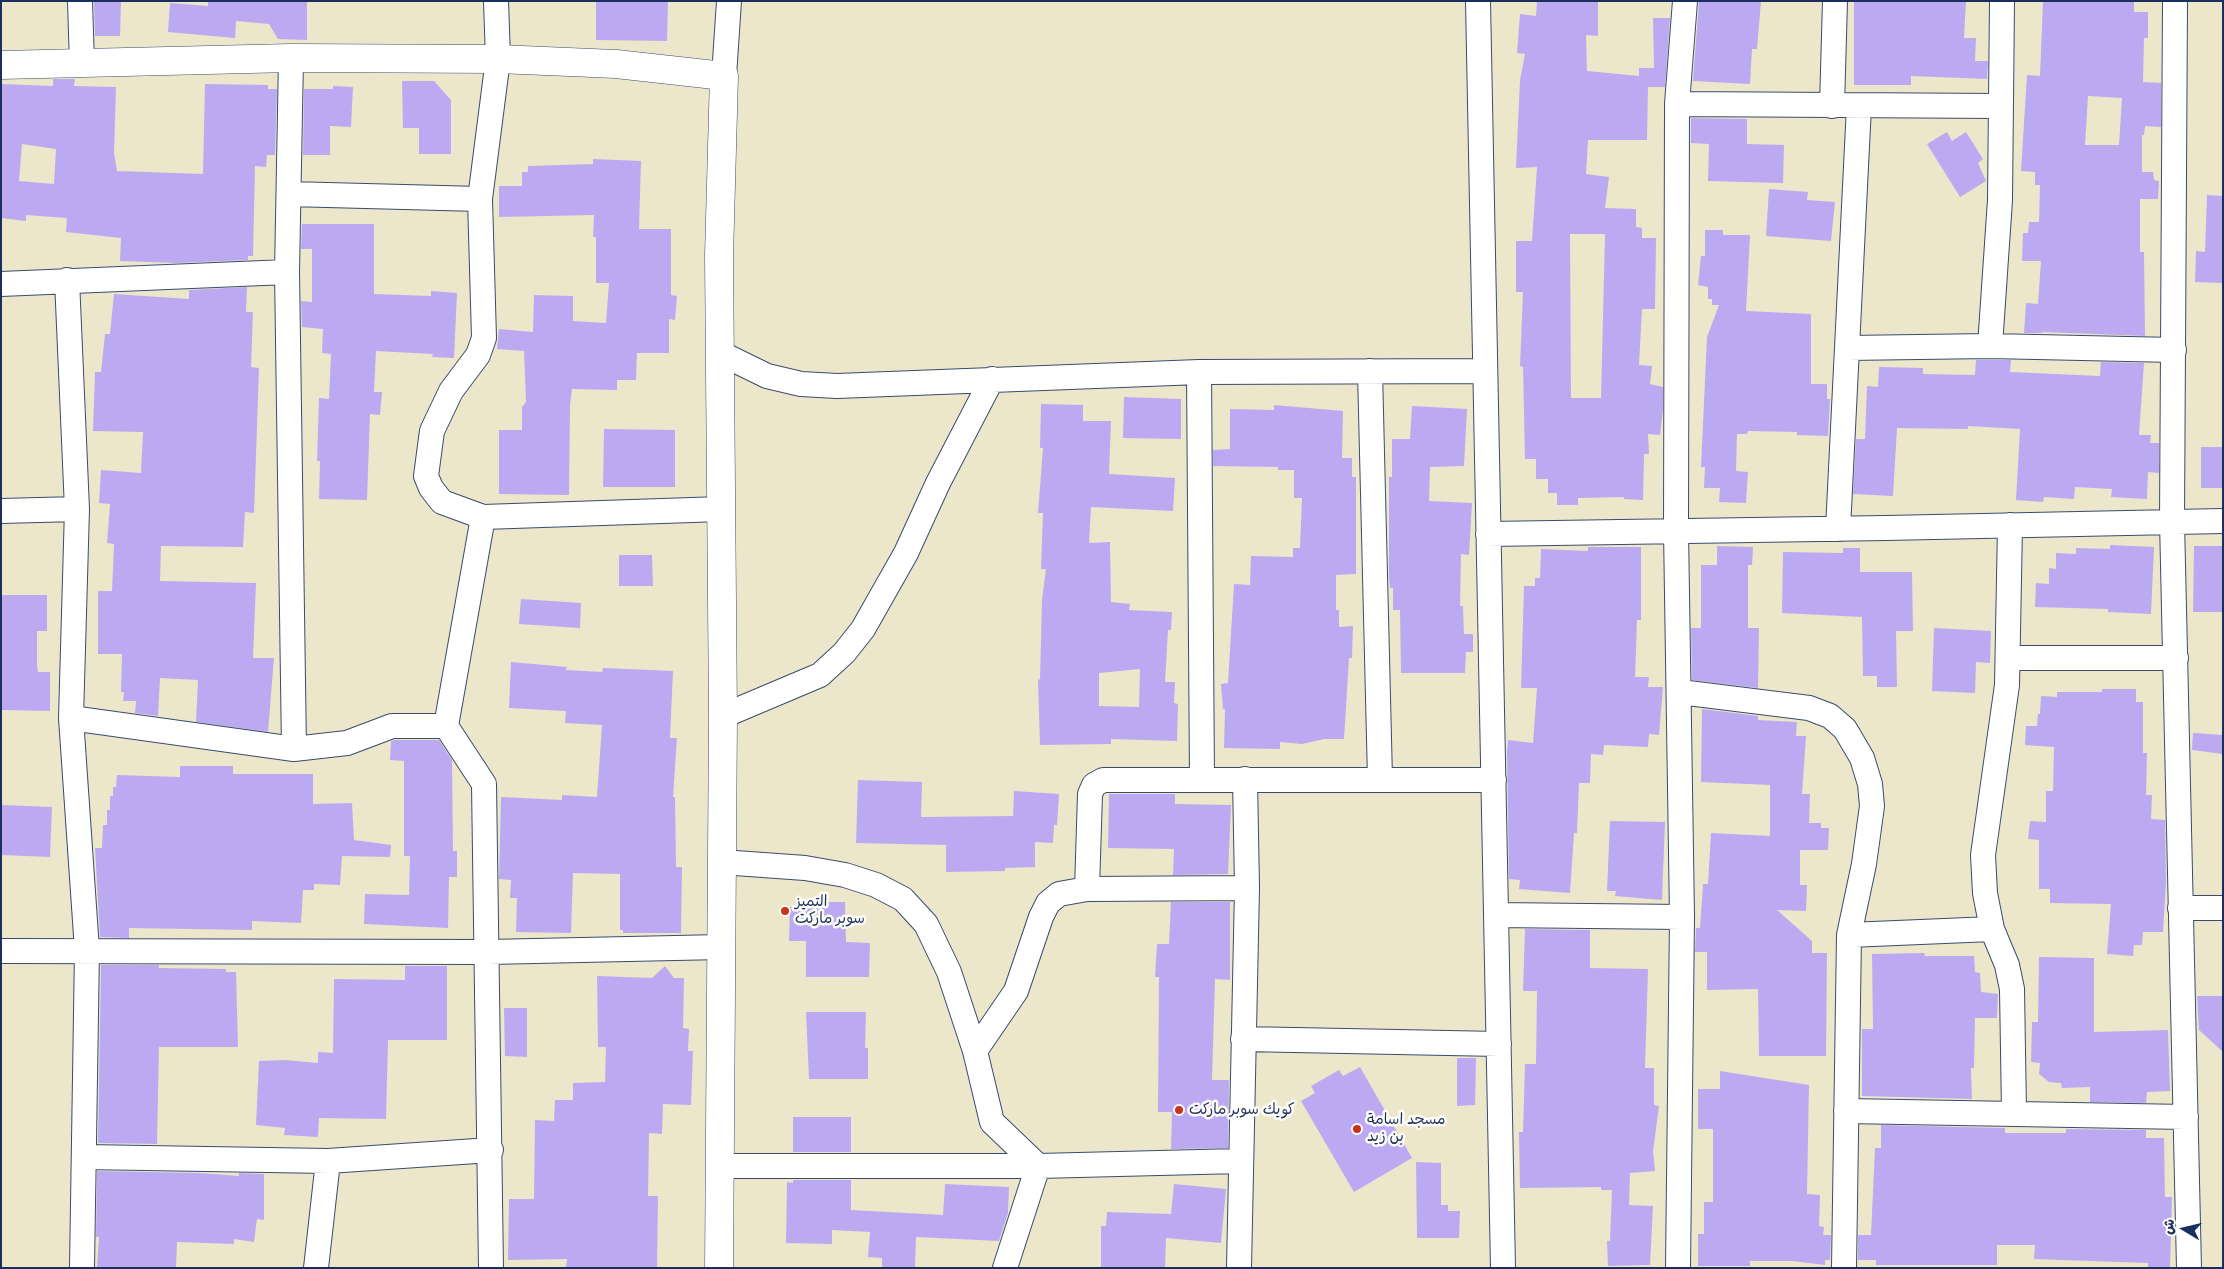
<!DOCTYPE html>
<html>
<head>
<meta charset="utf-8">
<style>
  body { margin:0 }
  #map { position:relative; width:2224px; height:1269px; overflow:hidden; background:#ece7cb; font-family:Sriracha,"Playpen Sans Arabic",sans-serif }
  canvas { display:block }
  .frame { position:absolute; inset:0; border:2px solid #1b2f5e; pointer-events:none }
  .north { position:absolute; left:2159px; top:1204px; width:50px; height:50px; -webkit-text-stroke:4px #fdfcf7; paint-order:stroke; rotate:279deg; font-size:14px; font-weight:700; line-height:20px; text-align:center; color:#1b2f5e }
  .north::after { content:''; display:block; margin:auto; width:18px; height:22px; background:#1b2f5e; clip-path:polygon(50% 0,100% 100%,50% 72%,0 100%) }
</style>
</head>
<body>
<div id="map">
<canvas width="2224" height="1269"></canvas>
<div class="frame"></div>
<div class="north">ش</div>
</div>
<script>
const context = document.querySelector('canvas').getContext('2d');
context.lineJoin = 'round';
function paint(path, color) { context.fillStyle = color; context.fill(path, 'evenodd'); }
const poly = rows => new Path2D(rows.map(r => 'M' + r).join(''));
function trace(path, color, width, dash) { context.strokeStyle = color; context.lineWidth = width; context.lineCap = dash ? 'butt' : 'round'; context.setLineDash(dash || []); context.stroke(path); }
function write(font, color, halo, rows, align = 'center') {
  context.font = font + ' Sriracha,"Playpen Sans Arabic",sans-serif'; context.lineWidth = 5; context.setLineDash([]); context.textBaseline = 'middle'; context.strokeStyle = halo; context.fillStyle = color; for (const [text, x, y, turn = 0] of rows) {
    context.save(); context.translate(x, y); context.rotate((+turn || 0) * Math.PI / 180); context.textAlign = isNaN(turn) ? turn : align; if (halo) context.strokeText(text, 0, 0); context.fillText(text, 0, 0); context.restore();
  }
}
paint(poly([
  [94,1,121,1,120,36,95,36],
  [208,1,307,1,307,40,278,39,269,24,236,21,235,38,168,32,170,3,208,6],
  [596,1,668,1,667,41,596,40],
  [1537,1,1598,1,1598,36,1586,35,1587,71,1639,76,1639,68,1654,68,1653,18,1670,18,1665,87,1648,87,1647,140,1588,140,1586,174,1609,177,1605,208,1636,209,1636,227,1642,228,1642,238,1656,238,1655,309,1642,309,1639,365,1652,366,1650,384,1663,387,1663,409,1660,435,1648,434,1649,454,1644,454,1643,500,1624,499,1624,497,1578,498,1578,505,1557,505,1557,493,1548,493,1548,479,1536,479,1536,459,1525,459,1523,367,1520,366,1523,292,1516,292,1516,241,1532,241,1537,167,1516,168,1520,80,1525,54,1517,53,1520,14,1536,16],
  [1570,234,1605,234,1601,398,1571,398],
  [1699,1,1761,1,1757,49,1752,49,1750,84,1693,81],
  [1854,1,1966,1,1964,38,1976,38,1975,61,1988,61,1987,79,1911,76,1911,85,1854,85],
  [2043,1,2134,1,2134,12,2148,12,2148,38,2144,38,2143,82,2161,83,2161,127,2145,126,2144,135,2142,135,2142,172,2153,172,2154,180,2159,181,2158,199,2140,199,2140,252,2144,252,2145,336,2042,332,2042,333,2024,333,2026,303,2038,304,2041,261,2022,261,2023,233,2028,233,2029,222,2039,222,2040,185,2035,185,2035,172,2021,171,2027,75,2040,76],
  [2088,96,2122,98,2119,145,2085,145],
  [53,79,75,79,74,86,116,87,114,153,117,171,203,174,205,84,268,85,268,89,277,89,275,155,267,155,266,167,255,166,253,256,248,256,248,260,176,263,120,261,121,238,66,232,67,218,26,215,26,221,1,218,1,84,53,86],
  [22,144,56,149,54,184,19,181],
  [402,81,434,81,451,100,451,154,419,154,419,128,403,128],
  [333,86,353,87,351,127,330,126,330,155,303,155,304,89,333,89],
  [1691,118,1747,119,1747,144,1784,145,1783,183,1708,181,1709,144,1691,143],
  [1947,132,1952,141,1966,132,1983,159,1978,163,1986,181,1960,197,1927,144],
  [593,159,641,161,639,229,671,229,671,295,677,296,675,320,669,319,669,353,637,353,636,380,617,380,617,390,572,389,570,405,569,495,499,494,499,430,522,430,522,407,526,402,524,351,497,349,499,329,533,332,534,295,573,296,573,321,606,323,609,283,596,283,596,237,593,237,594,215,499,217,499,186,522,186,522,172,528,172,528,166,593,164],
  [1769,189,1808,192,1807,200,1835,202,1831,241,1766,236],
  [2207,195,2223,196,2223,283,2195,282,2196,251,2205,252],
  [302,224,374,224,374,294,431,296,431,291,457,293,454,358,432,357,433,354,376,351,374,392,382,392,380,415,370,414,367,500,319,499,320,461,317,461,319,398,329,399,331,354,322,353,323,329,302,327,301,301,312,302,312,249,301,249],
  [1705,230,1723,230,1723,235,1750,235,1746,311,1811,314,1811,384,1827,384,1827,399,1830,399,1828,436,1797,435,1797,432,1748,431,1747,434,1737,434,1736,471,1748,472,1746,503,1719,502,1720,488,1704,488,1705,467,1701,467,1707,337,1719,305,1712,305,1712,299,1708,299,1708,287,1698,285,1701,256,1705,256],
  [247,287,246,312,253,312,251,367,259,368,254,513,245,512,243,547,161,546,160,581,256,583,253,658,274,658,268,732,196,722,198,680,160,678,158,716,135,713,136,701,123,701,124,692,121,692,122,654,98,654,98,591,112,591,114,544,107,543,110,504,99,503,101,470,141,473,143,432,93,431,95,372,101,372,105,334,110,334,114,294,189,299,189,290],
  [1976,360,2011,360,2010,372,2100,376,2101,362,2144,363,2139,435,2151,435,2150,443,2159,443,2159,473,2148,472,2147,499,2111,497,2112,489,2075,487,2074,499,2044,497,2043,502,2016,500,2020,429,1968,426,1968,429,1897,428,1893,496,1853,494,1856,439,1865,439,1867,386,1878,387,1879,367,1923,368,1923,374,1975,375],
  [1124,397,1181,399,1181,439,1123,438],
  [1041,404,1083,405,1083,421,1111,421,1109,474,1175,478,1173,511,1091,507,1089,543,1110,542,1111,602,1130,604,1129,610,1172,612,1171,630,1168,630,1165,682,1175,682,1174,703,1178,704,1177,741,1111,739,1111,744,1040,745,1038,680,1040,679,1042,600,1046,569,1041,569,1043,513,1038,513,1043,448,1040,448],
  [1140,669,1139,707,1099,706,1099,673],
  [1274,405,1343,411,1342,458,1352,458,1352,477,1356,477,1356,574,1336,575,1336,610,1339,610,1339,627,1353,626,1352,658,1349,658,1344,739,1324,739,1302,744,1280,742,1280,749,1224,748,1225,709,1223,709,1221,684,1228,683,1234,584,1250,585,1251,556,1293,557,1293,548,1300,548,1302,498,1294,498,1294,470,1278,470,1278,467,1213,466,1213,450,1230,449,1230,409,1274,410],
  [1412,406,1467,409,1464,466,1430,467,1429,501,1472,503,1469,555,1461,554,1460,606,1463,606,1464,634,1473,634,1473,652,1466,652,1465,673,1401,673,1400,610,1393,610,1393,588,1390,588,1389,574,1389,477,1392,477,1392,439,1410,439],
  [604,429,675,430,675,487,603,487],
  [2201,447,2223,447,2223,488,2201,488],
  [2110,545,2154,547,2151,614,2108,612,2108,609,2035,607,2036,583,2049,584,2049,568,2056,569,2056,553,2076,554,2076,548,2110,549],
  [1717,546,1753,547,1752,565,1748,565,1748,628,1759,628,1758,688,1692,680,1691,628,1701,628,1701,565,1717,565],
  [2194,546,2223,546,2223,612,2193,612],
  [1588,547,1641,547,1641,620,1637,620,1635,677,1649,677,1648,687,1663,687,1659,735,1649,734,1648,747,1604,745,1603,755,1591,754,1590,783,1579,783,1577,833,1574,833,1570,893,1519,889,1520,880,1509,879,1507,753,1508,740,1533,743,1537,688,1521,688,1524,586,1535,586,1535,578,1540,578,1541,549,1588,551],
  [1843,548,1860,548,1860,572,1912,572,1913,631,1896,631,1897,687,1877,687,1877,676,1863,676,1862,617,1782,613,1783,552,1843,553],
  [619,555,652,555,653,586,619,586],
  [1,595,47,595,47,631,37,631,37,665,38,672,50,672,50,711,1,710],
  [521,599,581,603,580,628,519,624],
  [1934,628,1991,631,1990,663,1976,662,1975,693,1932,691],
  [511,662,567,667,566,670,602,672,603,668,673,671,670,738,677,738,673,797,675,797,676,867,682,867,681,933,623,933,623,930,620,930,620,874,573,873,571,933,516,932,517,898,510,898,511,880,499,879,501,797,562,800,562,795,597,797,602,725,565,723,566,711,509,708],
  [2102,689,2136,689,2136,702,2143,702,2143,753,2147,753,2146,795,2152,795,2151,819,2165,820,2166,883,2163,932,2143,932,2142,945,2134,945,2133,956,2107,954,2111,904,2050,903,2050,889,2039,889,2039,840,2028,839,2030,821,2046,822,2046,791,2053,791,2054,747,2025,745,2026,726,2037,726,2038,714,2040,714,2041,696,2057,697,2057,692,2102,692],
  [1702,709,1758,716,1758,720,1797,722,1796,736,1806,736,1802,794,1810,794,1809,823,1821,823,1821,828,1829,828,1828,850,1800,850,1800,885,1807,885,1806,911,1777,910,1812,941,1812,953,1827,953,1826,1056,1759,1056,1758,989,1707,990,1707,952,1695,952,1696,928,1700,928,1703,884,1708,884,1711,833,1770,836,1770,785,1701,782],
  [2193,733,2223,735,2223,754,2192,750],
  [395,740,439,740,452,760,453,851,457,851,457,877,449,877,448,928,364,924,365,894,409,895,410,856,404,856,404,761,390,760,391,741],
  [180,766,233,766,233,774,313,774,313,804,352,803,354,840,391,845,390,857,342,856,340,885,314,884,314,890,303,890,301,923,252,921,252,930,129,928,129,938,100,937,95,848,102,848,103,825,107,825,107,810,110,810,110,796,113,796,113,787,116,787,117,775,180,777],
  [858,780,922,782,921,817,1013,816,1014,791,1059,794,1057,825,1054,825,1053,843,1035,842,1035,867,1005,868,1005,871,946,872,946,845,856,843],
  [1109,794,1175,794,1175,804,1231,805,1228,874,1173,875,1174,849,1108,848],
  [1,805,52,807,50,857,1,855],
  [1610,821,1665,822,1662,900,1615,896,1616,891,1607,891],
  [821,902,845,902,846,942,870,943,869,977,806,977,806,941,789,941,790,907,821,907],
  [1171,902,1230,902,1230,980,1215,979,1212,1080,1229,1080,1228,1148,1171,1149,1172,1112,1158,1112,1159,977,1155,977,1157,944,1169,944],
  [1525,929,1590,930,1590,968,1648,969,1645,1068,1654,1068,1654,1105,1659,1106,1653,1151,1655,1171,1630,1173,1629,1205,1653,1206,1650,1265,1608,1266,1607,1241,1610,1241,1612,1190,1601,1190,1601,1187,1520,1188,1519,1132,1523,1132,1525,1064,1536,1064,1537,991,1523,991],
  [1924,953,1925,956,1974,956,1975,972,1980,973,1981,992,1998,994,1997,1018,1975,1018,1974,1068,1971,1068,1972,1099,1862,1096,1862,1029,1873,1029,1872,954],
  [2039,957,2094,958,2094,1032,2168,1030,2170,1091,2147,1092,2146,1103,2090,1102,2090,1087,2062,1088,2061,1083,2049,1082,2039,1074,2040,1063,2031,1062,2032,1022,2038,1022],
  [101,965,159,965,159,968,226,969,226,972,236,972,238,1047,159,1047,157,1144,98,1143],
  [405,966,447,966,447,1040,388,1040,386,1119,319,1118,318,1137,284,1135,285,1128,256,1125,259,1061,286,1060,318,1063,318,1052,333,1053,334,979,405,980],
  [665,966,674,978,684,978,683,1028,689,1029,688,1051,693,1051,691,1105,663,1104,662,1134,649,1133,648,1196,658,1196,657,1268,566,1268,567,1259,508,1260,509,1199,534,1199,535,1120,554,1121,555,1100,573,1100,573,1083,605,1082,606,1047,598,1047,597,976,652,978],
  [2197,996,2223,996,2223,1052,2199,1030],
  [504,1008,527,1008,527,1057,505,1056],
  [806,1012,866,1012,865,1048,868,1048,868,1079,809,1079],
  [1457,1058,1476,1058,1475,1105,1457,1106],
  [1360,1067,1412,1158,1354,1192,1301,1101,1315,1093,1311,1086,1339,1070,1343,1076],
  [1720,1071,1809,1085,1807,1194,1820,1195,1819,1226,1824,1227,1823,1235,1831,1235,1830,1260,1825,1260,1825,1265,1792,1261,1750,1261,1750,1266,1698,1266,1698,1234,1704,1234,1704,1202,1713,1202,1713,1129,1698,1129,1698,1089,1720,1089],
  [793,1117,851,1117,851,1152,793,1152],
  [1881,1125,2005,1128,2005,1133,2066,1133,2066,1129,2146,1130,2146,1138,2164,1138,2165,1197,2172,1197,2170,1268,2148,1268,2148,1263,2034,1259,2035,1245,1997,1245,1997,1265,1876,1265,1876,1260,1858,1260,1858,1235,1871,1235,1875,1148,1881,1148],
  [1416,1162,1441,1163,1441,1205,1448,1205,1448,1211,1460,1211,1459,1238,1417,1238],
  [97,1171,200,1173,239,1176,239,1173,264,1174,264,1220,257,1219,254,1242,234,1239,234,1244,177,1242,176,1268,97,1268,99,1237,96,1237],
  [793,1180,851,1180,851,1210,943,1215,945,1184,1009,1187,1008,1213,999,1241,916,1237,915,1268,882,1267,882,1258,868,1257,870,1232,832,1230,832,1244,786,1243,787,1182,793,1183],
  [1174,1184,1226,1189,1221,1243,1166,1238,1165,1268,1101,1268,1101,1226,1106,1226,1107,1212,1171,1214]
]), '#bbaaf1');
const minor = poly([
  [80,1,82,64],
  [1478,1,1503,1268],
  [2175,1,2172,521,2189,1268],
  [291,58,287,272,294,749],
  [724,76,729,1],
  [1677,104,1999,106],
  [1832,106,1835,1],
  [289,194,480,199],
  [67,280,77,509,71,718,87,950,82,1268],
  [1,284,287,272],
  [1990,346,2000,200,2002,1],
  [1847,348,1990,346,2174,350],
  [720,353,767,376,801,384,837,386,1199,372,1485,371],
  [1370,371,1380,779],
  [1199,372,1202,779],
  [1,511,77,509],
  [483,517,722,509],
  [2010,525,2007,685,1983,855,1985,893,1992,929,2007,965,2012,989,2014,1112],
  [1838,529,1859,106],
  [1488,534,1886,528,2223,521],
  [2009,658,2176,658],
  [1680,692,1809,708,1830,716,1845,729,1862,758,1870,784,1872,806,1864,864,1849,935,1844,1268],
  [723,716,820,675,844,653,863,629,906,553,938,483,992,379],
  [71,718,294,749,347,743,392,726,446,726],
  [721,862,805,868,845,875,876,885,903,899,926,924,949,972,975,1051,992,1122,1038,1166,1005,1268],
  [1087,889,1090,794,1094,785,1103,780,1494,780],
  [2180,908,2223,908],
  [1496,915,1682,917],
  [1849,935,1992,929],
  [1,951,488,952,722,947],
  [1243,1039,1499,1044],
  [975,1051,1016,991,1041,917,1048,903,1059,894,1087,889,1247,888],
  [1846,1111,2186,1117],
  [85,1157,328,1161,491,1150],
  [721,1166,1038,1166,1240,1161],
  [316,1268,328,1161],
  [491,1268,484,784,446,726,483,517,442,502,431,488,426,476,432,431,451,391,478,355,484,338,480,199,498,59,496,1],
  [1239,1268,1247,888,1245,779],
  [1678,1268,1682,917,1676,530,1677,104,1685,1]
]);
const tertiary = poly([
  [1,65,291,58,498,59,616,64,724,76,719,256,723,716,719,1268]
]);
trace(minor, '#3a4b6e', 26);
trace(tertiary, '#3a4b6e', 29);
trace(minor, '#fff', 24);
trace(tertiary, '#fff', 28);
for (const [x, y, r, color] of [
  [785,911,5,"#c8321e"],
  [1179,1110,5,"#c8321e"],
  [1357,1129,5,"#c8321e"]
]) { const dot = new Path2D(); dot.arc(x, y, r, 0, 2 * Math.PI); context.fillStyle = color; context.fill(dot); trace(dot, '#fdfcf7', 2); }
write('15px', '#1b2f5e', '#fdfcf7', [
  ["التميز",795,902],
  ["سوبر ماركت",795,919],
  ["كويك سوبر ماركت",1189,1110],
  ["مسجد اسامة",1367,1120],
  ["بن زيد",1367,1137]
], 'left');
</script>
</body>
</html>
